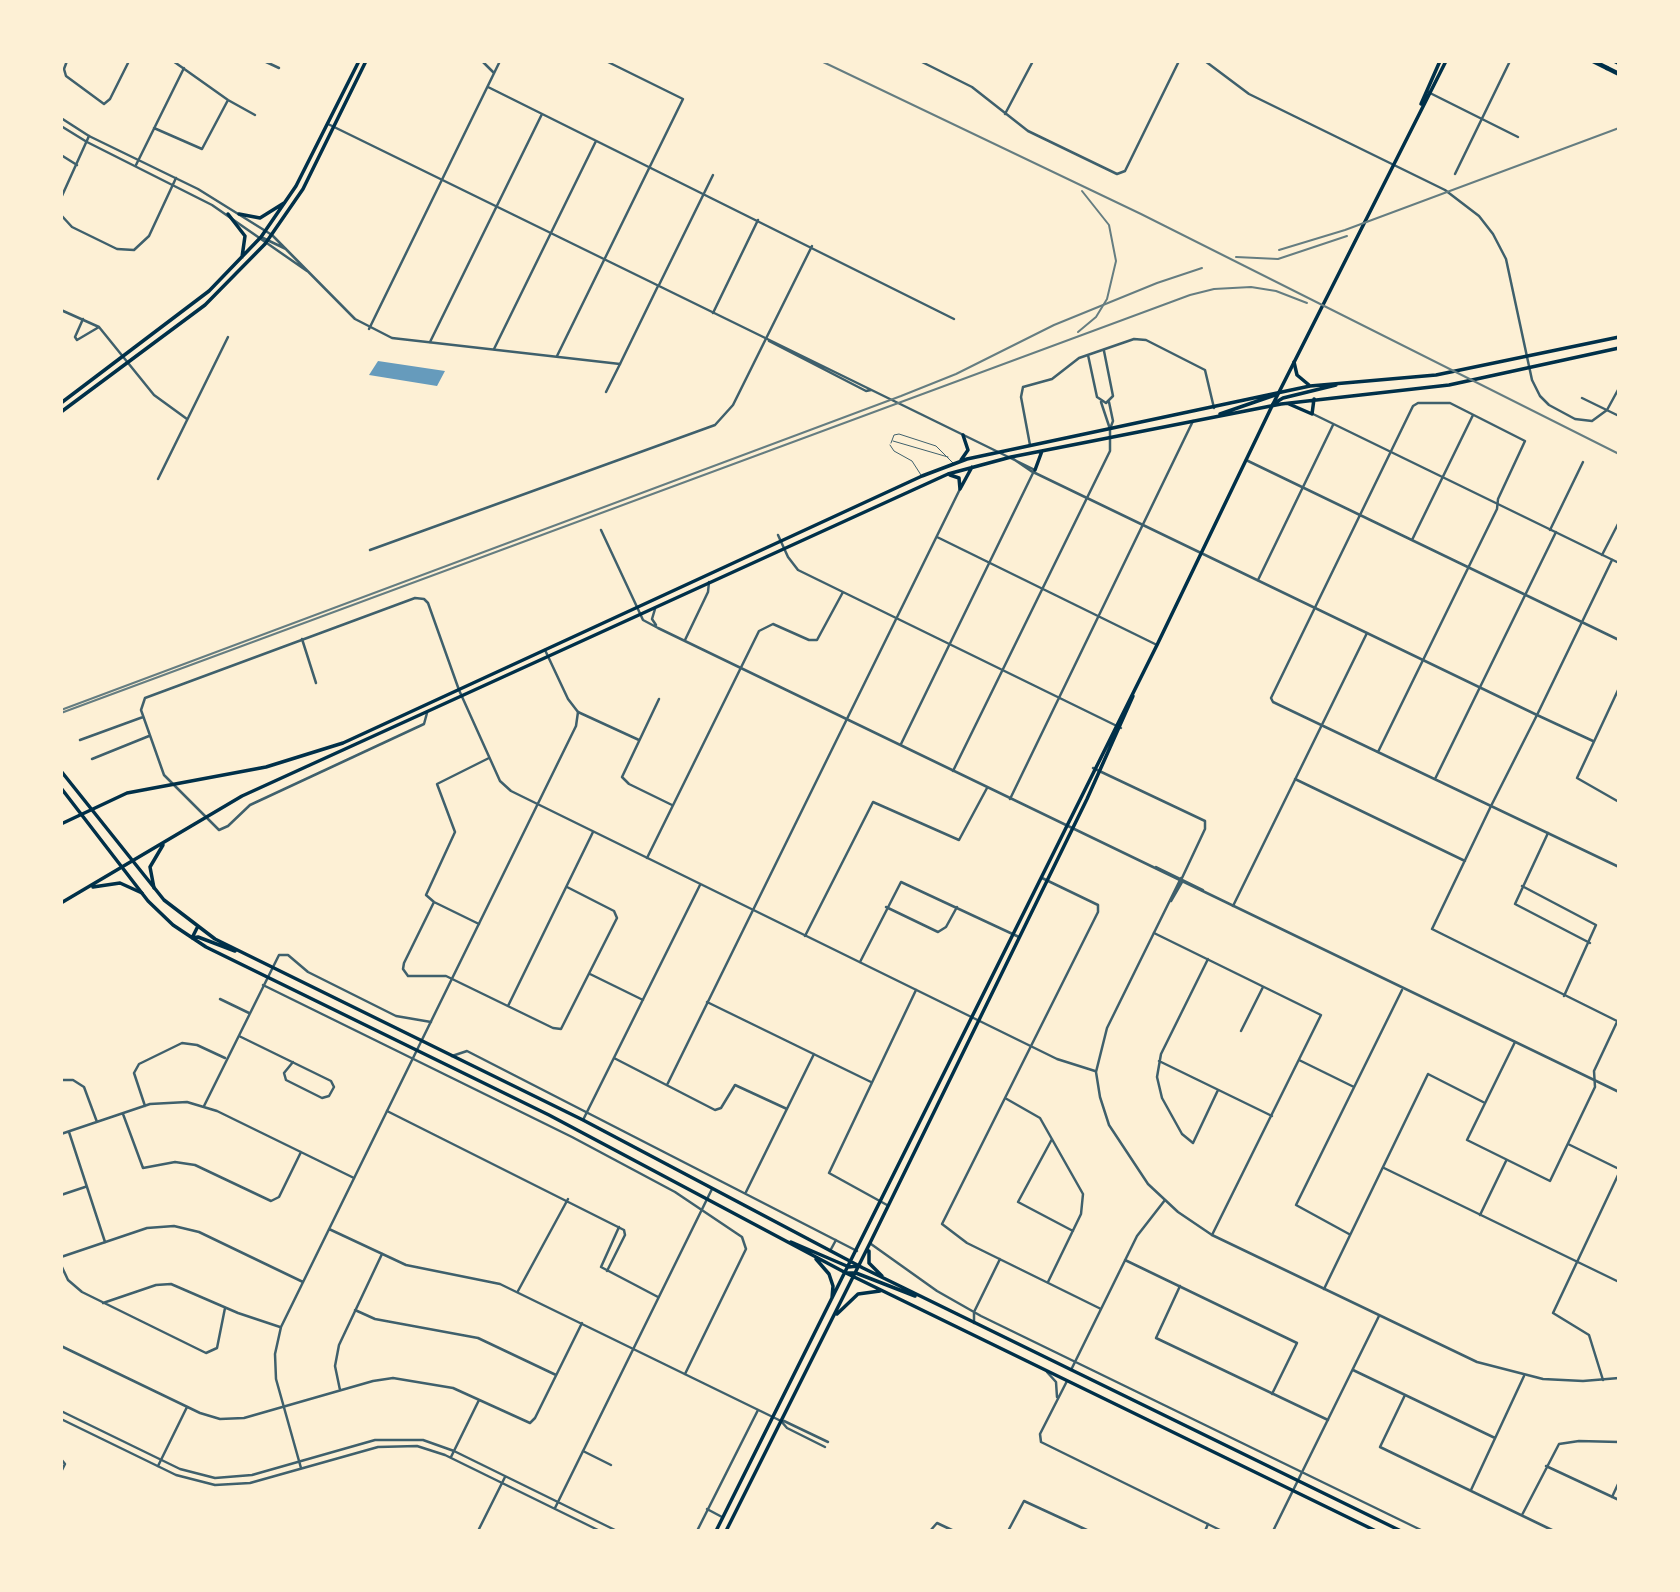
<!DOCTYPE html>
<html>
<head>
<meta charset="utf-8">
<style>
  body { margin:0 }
  #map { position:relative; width:1680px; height:1592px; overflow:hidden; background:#fdf0d5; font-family:"Zilla Slab",serif }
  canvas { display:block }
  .frame { position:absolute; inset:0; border:63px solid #fdf0d5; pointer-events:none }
</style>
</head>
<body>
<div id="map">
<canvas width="1680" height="1592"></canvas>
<div class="frame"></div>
</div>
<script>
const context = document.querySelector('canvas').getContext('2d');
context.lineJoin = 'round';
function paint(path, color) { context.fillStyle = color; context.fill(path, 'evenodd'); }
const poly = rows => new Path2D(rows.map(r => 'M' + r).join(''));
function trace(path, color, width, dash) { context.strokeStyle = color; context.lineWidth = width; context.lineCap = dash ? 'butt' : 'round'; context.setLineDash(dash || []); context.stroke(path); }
paint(poly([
  [378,361,445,371,437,386,369,375]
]), '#669bbc');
trace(poly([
  [893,441,948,457],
  [891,443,894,435,899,434,936,446,953,463],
  [890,445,894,451,912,461,921,475]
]), '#3f606c', 1);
trace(poly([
  [67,61,64,69,66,76,104,104,110,99,129,61],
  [173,61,228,100,255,115],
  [264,61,279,68],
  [482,61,494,73],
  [920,61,972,87,1028,131,1117,174,1125,171,1179,61],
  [488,87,954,319],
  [1428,92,1518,137],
  [1005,114,1033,61],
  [154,128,202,149,228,100],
  [61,155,77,165],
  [136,165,184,68],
  [1455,174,1510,61],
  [61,198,89,136],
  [61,215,72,227,117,249,134,250,149,236,176,178],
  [659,285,713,175],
  [61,310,99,327,154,395,187,419],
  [713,313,758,220],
  [83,319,75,337,77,340,99,327],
  [369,329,500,61],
  [430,342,542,114],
  [494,349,596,141],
  [1088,355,1097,397,1106,403,1113,396,1104,351],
  [557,356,683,99,606,61],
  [606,392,620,364],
  [1582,398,1619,416],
  [1109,402,1113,421,1110,429],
  [1030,445,1021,397,1023,387,1052,379,1079,358,1134,339,1146,340,1205,370,1214,408],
  [1246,460,1619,640],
  [158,479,228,337],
  [601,530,637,607],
  [1550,530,1583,462],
  [778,535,788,557,798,570,1121,728],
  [937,537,1157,645],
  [1412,540,1473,415],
  [370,550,715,425,733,405,812,246],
  [1602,555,1619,522],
  [1258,580,1333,425],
  [302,639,316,683],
  [685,640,708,592,709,582],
  [1619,688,1577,778,1619,802],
  [659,699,622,777,629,784,672,805],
  [578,712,639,740],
  [427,713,424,724,250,805,228,826,219,830,164,775,141,710,145,698,415,598,424,599,428,603,459,690],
  [80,740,143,717],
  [1593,741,1537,715,1612,560],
  [901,744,1033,473],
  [1378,752,1497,509,1498,499,1525,441,1450,403,1418,403,1413,406,1271,698,1273,702,1491,806,1432,929,1619,1022],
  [92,759,149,736],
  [1093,768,1205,821,1205,829,1182,878],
  [953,771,1110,451,1110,429,1101,402],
  [1295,779,1465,861],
  [1435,779,1556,532],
  [1010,799,1193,421],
  [1548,833,1515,904,1590,943],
  [647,858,759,631,773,624,809,640,817,640,843,592],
  [1042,878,1098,905,1098,912,942,1224,967,1243,1101,1309],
  [1522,886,1596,925,1564,996],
  [434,902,404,963,403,969,408,976,446,976,553,1028,561,1029,617,918,614,911,567,887],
  [1233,906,1367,633],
  [886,907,938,932,946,927,957,907],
  [479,924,434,902,426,895,455,832,437,784,489,758],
  [1154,933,1321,1015,1212,1235],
  [805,936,873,802,959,840,987,788],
  [1208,959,1161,1054,1157,1077,1162,1098,1182,1134,1193,1143,1218,1090],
  [860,962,901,882,1019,937],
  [590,974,643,1000],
  [263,985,572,1137,675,1192,742,1237,746,1249,685,1374],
  [220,999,249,1013],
  [707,1002,871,1082],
  [508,1006,593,832],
  [1241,1031,1263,987],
  [239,1036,329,1080,331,1081,334,1087,329,1096,322,1098,286,1080,284,1073,293,1062],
  [1515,1042,1467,1140,1550,1181,1595,1087,1594,1071,1617,1022],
  [452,1056,467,1051,857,1251],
  [614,1058,715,1110,721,1108,735,1085,787,1109],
  [1299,1060,1354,1087],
  [1159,1061,1272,1116],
  [61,1080,73,1080,84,1087,97,1122],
  [667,1085,960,489],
  [1005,1098,1040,1118,1083,1194,1081,1214,1048,1282],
  [145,1106,134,1073,139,1064,182,1043,197,1045,225,1058],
  [204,1106,279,955,288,955,308,972,396,1016,431,1022],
  [387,1111,624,1230,625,1235,607,1271],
  [123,1114,143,1168,175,1162,195,1165,271,1201,279,1197,301,1152],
  [583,1120,700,885],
  [69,1132,105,1242],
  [61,1134,150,1104,187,1102,217,1111,354,1178],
  [1052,1139,1018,1202,1073,1231],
  [1568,1144,1619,1169],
  [1384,1168,1619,1282],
  [746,1192,814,1054],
  [61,1195,85,1187],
  [887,1205,829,1173,916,990],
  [1480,1215,1506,1161],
  [619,1227,601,1267,658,1297],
  [1349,1234,1296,1205,1402,990],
  [871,1244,937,1291,981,1316,1423,1531],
  [830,1251,836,1240],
  [1125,1260,1297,1343,1272,1394],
  [61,1265,68,1280,82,1292,206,1353,217,1348,225,1308],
  [1180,1286,1156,1338,1328,1420],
  [1324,1289,1428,1074,1485,1103],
  [518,1291,568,1199],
  [103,1303,156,1285,171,1284,238,1313,280,1327],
  [355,1310,375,1319,478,1338,556,1375],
  [974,1323,974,1312,1000,1259],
  [61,1346,200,1413,220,1419,244,1418,373,1381,393,1378,453,1388,530,1423,535,1418,582,1323],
  [1071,1370,1137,1236,1165,1200],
  [1353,1370,1495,1438],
  [1047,1372,1056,1382,1057,1397],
  [1603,1380,1589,1335,1553,1313,1619,1173],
  [1067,1381,1040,1434,1041,1442,1222,1531],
  [340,1390,335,1366,339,1345,382,1254],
  [1405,1395,1380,1447,1554,1531],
  [781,1421,787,1428,825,1447],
  [784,1421,828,1442],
  [583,1451,611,1465],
  [451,1457,479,1400],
  [61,1459,65,1464,61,1472],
  [158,1466,187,1407],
  [1546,1466,1619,1500],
  [1471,1490,1524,1376],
  [1612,1497,1619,1482],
  [707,1509,722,1517],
  [1522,1515,1559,1444,1579,1441,1619,1442],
  [697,1531,758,1410],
  [1008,1531,1024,1501,1089,1531],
  [1205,1531,1208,1524]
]), '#3f606c', 2.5);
trace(poly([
  [1205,61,1249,94,1445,190,1479,216,1493,234,1506,259,1532,380,1540,396,1549,405,1575,419,1592,421,1607,410,1619,388],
  [61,118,89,136,198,189,272,235,355,319,392,338,620,364,658,286],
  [328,124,1035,470],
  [61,126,87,142,212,205,307,271],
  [261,237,286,249],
  [769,341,866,391,871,390],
  [1313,414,1619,563],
  [1012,458,1031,471,1537,715,1491,806,1619,867],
  [637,607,643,620,658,628,1619,1092],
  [655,609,652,619,656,625],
  [459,690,500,781,511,791,1057,1059,1095,1071],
  [1156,867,1203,890],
  [1181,878,1107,1028,1096,1072,1100,1097,1109,1125,1148,1184,1178,1212,1212,1235,1477,1362,1543,1379,1583,1381,1619,1378],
  [1171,901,1182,882],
  [329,1229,406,1265,500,1284,781,1421],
  [61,1257,147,1228,174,1226,199,1232,303,1282],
  [61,1411,180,1469,215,1478,252,1475,375,1440,423,1440,454,1451,617,1531],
  [61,1419,176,1475,215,1485,250,1483,378,1447,417,1446,445,1455,600,1531],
  [301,1468,276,1379,275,1354,281,1327,576,726,578,712,568,699,545,650],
  [555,1508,712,1189],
  [478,1531,505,1477],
  [930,1531,937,1523,954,1531],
  [1273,1531,1379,1316]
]), '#3f606c', 2.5);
trace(poly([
  [1421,104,1440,61],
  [61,771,164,900,215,939,583,1120,863,1268,1401,1531],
  [61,788,148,901,173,925,206,947,549,1115,846,1273,1376,1531],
  [197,928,192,938,198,937,235,951],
  [791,1242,849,1267,858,1266],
  [869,1251,869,1263,882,1276],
  [816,1259,829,1274,833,1286,832,1298],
  [847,1273,856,1273,915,1296],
  [837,1314,858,1294,880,1291],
  [716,1531,1157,645,1272,406,1446,61],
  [726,1531,870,1243,1087,799,1133,696]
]), '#003049', 3.5);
trace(poly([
  [228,214,245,236,242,257],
  [239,214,260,218,284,203],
  [1294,362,1297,375,1309,385],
  [61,403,209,291,261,237,296,186,359,61],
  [1273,404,1283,398,1336,385],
  [1289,404,1312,414,1314,399],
  [61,412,205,305,265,244,303,189,366,61],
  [1220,414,1275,395],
  [961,460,968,450,963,435],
  [1035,470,1042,451],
  [950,475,959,478,960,489],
  [960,489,972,467],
  [61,797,61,813],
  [61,824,127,793,266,767,343,743,922,476,967,459,1310,386,1436,375,1619,337],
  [93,887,120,883,142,893],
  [154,888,150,867,163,845],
  [61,903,242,796,948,474,1011,457,1281,404,1449,385,1619,348]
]), '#003049', 3.5);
trace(poly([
  [1593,61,1607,68]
]), '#003049', 4.5);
trace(poly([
  [1615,61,1619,63],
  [1607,68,1619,74]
]), '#003049', 4.5);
trace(poly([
  [1279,250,1345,230,1619,128],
  [61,710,901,396,956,374,1054,325,1157,283,1202,268]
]), '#657d81', 2);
trace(poly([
  [821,61,1141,214,1619,454],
  [1236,257,1278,259,1347,236],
  [1078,332,1096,317,1107,299,1116,261,1109,225,1082,191],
  [61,713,1190,295,1214,289,1251,287,1276,291,1307,303]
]), '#657d81', 2);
</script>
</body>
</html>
